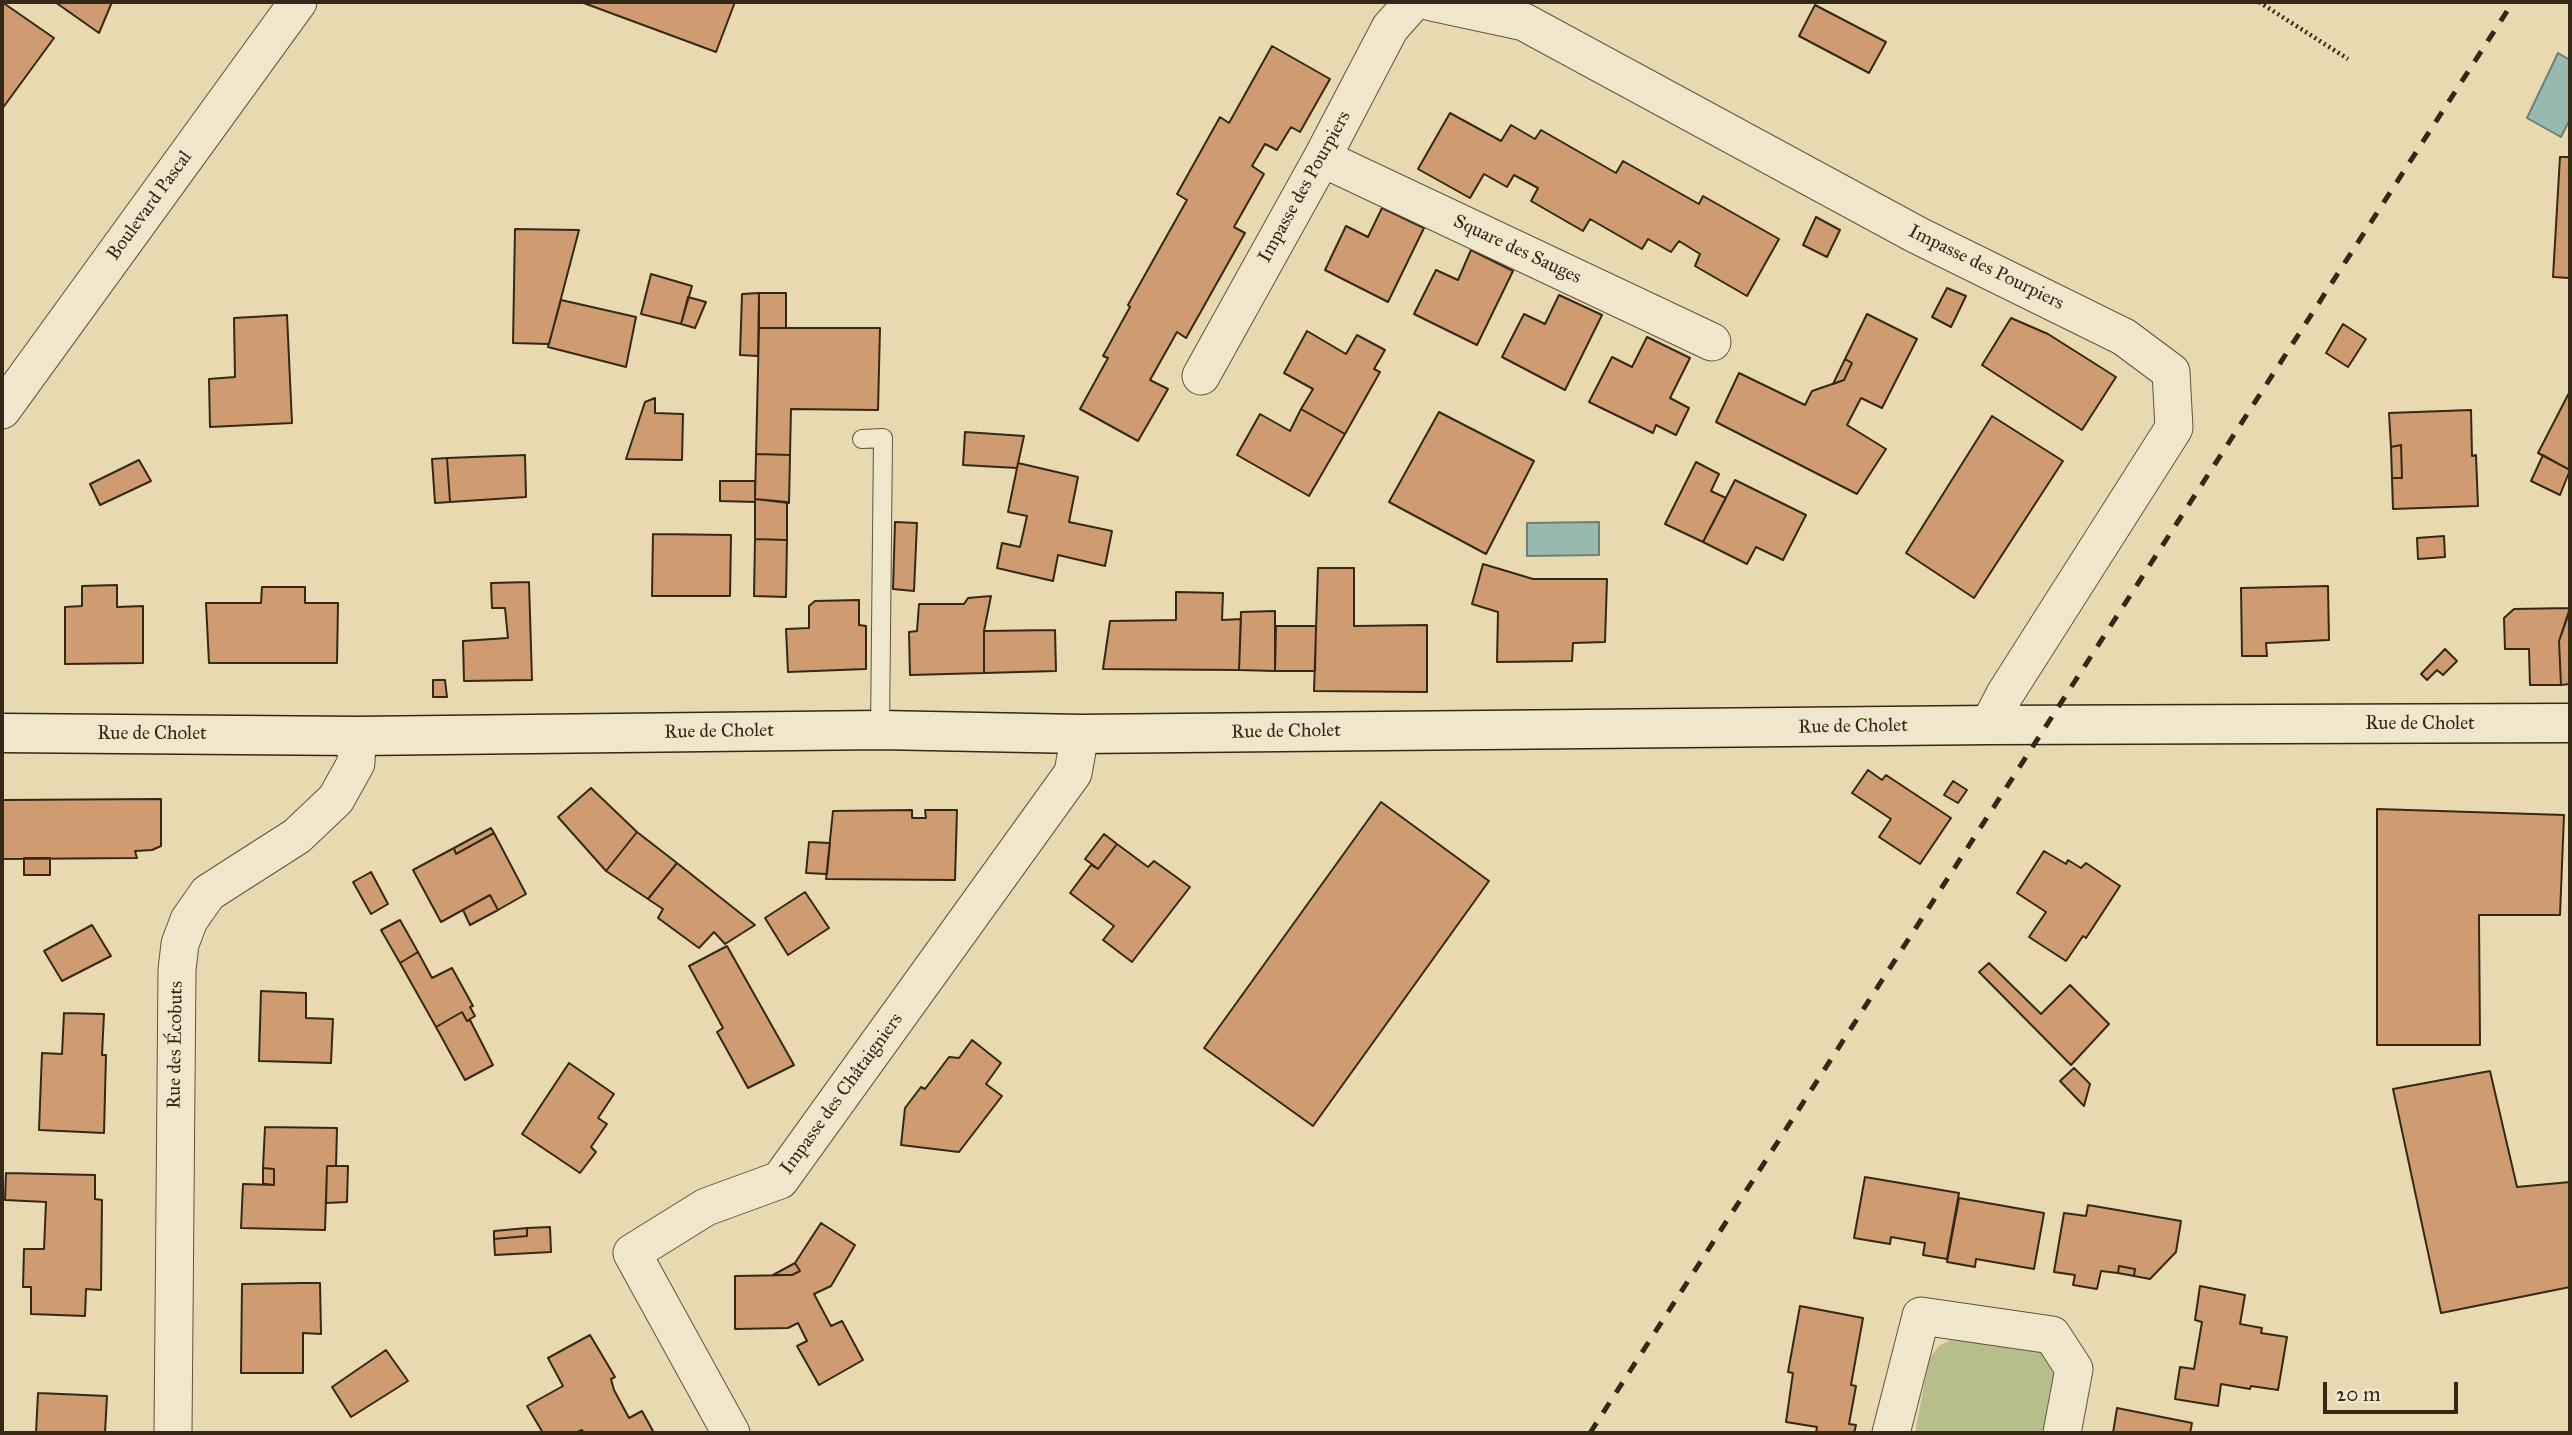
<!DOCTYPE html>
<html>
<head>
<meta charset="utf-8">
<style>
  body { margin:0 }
  #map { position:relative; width:2572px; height:1435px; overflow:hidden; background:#e8d9b1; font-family:"IM FELL Great Primer",serif }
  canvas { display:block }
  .frame { position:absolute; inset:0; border:4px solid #352817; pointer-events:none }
  .scale { position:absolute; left:2323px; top:1382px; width:135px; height:32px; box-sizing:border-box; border:4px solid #352817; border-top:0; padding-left:9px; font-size:21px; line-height:24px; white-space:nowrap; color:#352817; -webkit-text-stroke:5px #f0e6cc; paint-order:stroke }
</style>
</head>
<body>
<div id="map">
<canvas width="2572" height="1435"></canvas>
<div class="frame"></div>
<div class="scale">20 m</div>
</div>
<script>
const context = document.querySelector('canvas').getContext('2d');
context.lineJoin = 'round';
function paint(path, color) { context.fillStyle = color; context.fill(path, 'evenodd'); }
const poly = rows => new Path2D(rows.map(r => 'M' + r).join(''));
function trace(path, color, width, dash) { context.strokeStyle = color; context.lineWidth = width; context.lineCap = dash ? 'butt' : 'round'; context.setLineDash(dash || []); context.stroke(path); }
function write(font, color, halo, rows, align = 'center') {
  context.font = font + ' "IM FELL Great Primer",serif'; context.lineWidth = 5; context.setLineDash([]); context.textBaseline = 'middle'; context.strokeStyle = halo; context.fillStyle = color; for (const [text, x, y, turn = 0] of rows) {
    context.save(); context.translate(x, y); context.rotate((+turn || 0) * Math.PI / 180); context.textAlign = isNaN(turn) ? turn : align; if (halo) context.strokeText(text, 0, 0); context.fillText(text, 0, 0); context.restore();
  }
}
paint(poly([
  [1956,1337,2032,1349,2043,1354,2055,1376,2044,1433,1915,1433,1929,1359,1939,1346]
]), '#b6bf8c');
const water = poly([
  [2558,53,2570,60,2570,119,2561,137,2527,118,2558,53],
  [1599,522,1599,555,1527,556,1527,523,1599,522]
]);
paint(water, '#98b9b0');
trace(water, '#707f73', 2);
const building = poly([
  [2,2,54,38,2,109,2,2],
  [55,2,112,2,99,33,55,2],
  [581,2,735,2,716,52,581,2],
  [1815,5,1886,42,1869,73,1799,36,1815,5],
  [1272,46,1330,79,1300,132,1291,127,1277,150,1265,144,1252,166,1264,174,1234,227,1245,233,1186,338,1177,332,1150,380,1168,389,1138,441,1080,409,1108,358,1103,356,1130,307,1128,305,1187,200,1177,194,1220,117,1229,123,1272,46],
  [1450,113,1501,141,1511,125,1535,139,1541,130,1616,173,1623,161,1699,204,1703,196,1779,239,1747,296,1695,266,1700,254,1679,241,1671,252,1648,239,1642,249,1590,219,1583,231,1531,201,1538,188,1514,175,1507,187,1484,174,1470,198,1418,169,1450,113],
  [2560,157,2570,157,2570,278,2553,277,2560,157],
  [1382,208,1424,228,1388,302,1325,270,1346,226,1368,237,1382,208],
  [1816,217,1840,230,1827,257,1803,245,1816,217],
  [515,229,579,230,549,344,513,343,515,229],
  [1471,250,1513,271,1477,345,1414,314,1436,270,1458,280,1471,250],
  [651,274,692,286,681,324,641,314,651,274],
  [1947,288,1966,296,1951,327,1932,317,1947,288],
  [759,293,758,356,740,355,742,294,759,293],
  [759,293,786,293,786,328,759,328,759,293],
  [1559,295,1602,315,1565,390,1502,357,1524,314,1545,324,1559,295],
  [688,297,706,302,695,328,681,324,688,297],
  [561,300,636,317,626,367,548,347,561,300],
  [1867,314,1917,339,1882,408,1861,398,1847,425,1886,449,1857,494,1716,422,1739,373,1805,405,1812,391,1844,380,1852,363,1845,359,1867,314],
  [287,315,292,423,210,427,209,379,235,377,234,318,287,315],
  [2011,318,2048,334,2116,377,2082,430,1982,365,2011,318],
  [2343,324,2366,339,2348,367,2326,353,2343,324],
  [759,328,880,328,878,410,791,409,790,455,756,454,759,328],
  [1307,331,1346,354,1357,335,1385,350,1374,369,1380,372,1345,434,1301,409,1313,389,1284,373,1307,331],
  [1647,337,1690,358,1670,398,1689,408,1676,435,1656,425,1653,433,1589,402,1612,357,1632,367,1647,337],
  [1845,359,1852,363,1844,380,1833,384,1845,359],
  [2570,391,2570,470,2538,453,2570,391],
  [655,398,655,413,683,414,682,460,626,459,645,402,655,398],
  [1301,409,1345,434,1309,496,1237,455,1260,414,1290,431,1301,409],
  [2471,410,2472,456,2476,455,2478,506,2393,509,2392,478,2402,478,2401,445,2391,447,2389,413,2471,410],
  [1439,412,1534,461,1486,554,1389,502,1439,412],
  [1992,416,2063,461,1974,598,1906,553,1992,416],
  [965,432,1024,436,1017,468,963,465,965,432],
  [2401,445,2402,478,2392,478,2391,447,2401,445],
  [756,454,790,455,789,503,755,499,756,454],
  [525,455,526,497,450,502,447,458,525,455],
  [2543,455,2570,470,2560,495,2531,481,2543,455],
  [447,458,450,502,435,503,432,459,447,458],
  [139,460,151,481,100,505,90,484,139,460],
  [1696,462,1719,474,1711,491,1726,498,1703,542,1665,524,1696,462],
  [1018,463,1078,477,1069,522,1112,531,1105,566,1058,555,1053,581,997,568,1002,543,1020,547,1027,516,1008,512,1018,463],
  [1735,480,1806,515,1783,560,1756,547,1747,564,1703,542,1735,480],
  [720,481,755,481,755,502,720,501,720,481],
  [755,499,787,502,787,540,755,539,755,499],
  [895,522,917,523,914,591,893,589,895,522],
  [653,534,731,535,730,596,652,596,653,534],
  [2444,536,2445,557,2418,559,2417,538,2444,536],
  [755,539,787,540,786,597,754,596,755,539],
  [1483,564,1533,579,1607,579,1605,642,1573,643,1572,661,1497,662,1498,612,1472,604,1483,564],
  [1318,568,1354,568,1354,626,1427,625,1427,692,1314,691,1318,568],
  [529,582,532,680,464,681,463,641,508,638,505,608,492,608,491,583,529,582],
  [117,585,117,607,143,606,143,663,65,664,65,607,82,606,82,586,117,585],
  [2328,586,2329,640,2266,643,2267,656,2242,656,2241,588,2328,586],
  [262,587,305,587,305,603,338,603,337,663,209,663,206,603,261,603,262,587],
  [1176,592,1223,593,1222,620,1241,619,1239,670,1103,669,1110,621,1176,620,1176,592],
  [991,596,984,631,984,673,910,675,909,632,917,631,919,604,964,604,968,598,991,596],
  [859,600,859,625,866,626,866,669,788,672,786,629,809,628,809,606,815,601,859,600],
  [2570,608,2559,641,2561,685,2530,685,2529,649,2505,649,2504,618,2514,609,2570,608],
  [2570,610,2570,684,2561,685,2559,641,2570,610],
  [1275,611,1275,671,1239,670,1241,612,1275,611],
  [1276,626,1316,626,1315,671,1275,671,1276,626],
  [1055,630,1056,671,984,673,984,631,1055,630],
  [2445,649,2457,661,2443,675,2437,670,2427,680,2421,674,2445,649],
  [433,680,445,680,447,697,433,697,433,680],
  [1868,770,1882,780,1886,775,1951,818,1920,864,1879,837,1891,819,1852,793,1868,770],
  [1953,781,1967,790,1958,803,1944,795,1953,781],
  [591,788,637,832,606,871,558,817,591,788],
  [161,799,161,846,152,850,135,851,137,858,2,859,2,800,161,799],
  [1381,802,1489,881,1313,1126,1204,1048,1381,802],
  [2377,809,2564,815,2560,915,2479,915,2480,1045,2377,1045,2377,809],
  [912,810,912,818,926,818,925,810,957,810,955,880,826,879,833,811,912,810],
  [491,828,494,833,456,854,454,848,491,828],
  [637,832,677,863,648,899,606,871,637,832],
  [494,833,526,894,498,910,490,895,441,922,413,870,454,848,456,854,494,833],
  [1104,834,1117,844,1098,869,1085,859,1104,834],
  [809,842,830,843,827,874,806,873,809,842],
  [1117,844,1148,867,1154,861,1190,887,1132,962,1103,940,1114,926,1070,893,1091,865,1098,869,1117,844],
  [2044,851,2066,864,2068,860,2081,868,2086,863,2120,886,2086,938,2083,936,2066,961,2029,937,2046,912,2017,893,2044,851],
  [24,858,50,858,50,875,24,875,24,858],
  [677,863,755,925,725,944,714,932,699,948,658,918,663,909,648,899,677,863],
  [371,872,388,904,371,914,353,882,371,872],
  [805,892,829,928,788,955,765,918,805,892],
  [490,895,498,910,470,925,463,910,490,895],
  [400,920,418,952,400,963,381,930,400,920],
  [92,925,111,956,62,981,44,951,92,925],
  [727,946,794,1065,748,1088,717,1032,723,1028,689,966,727,946],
  [418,952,432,978,452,968,473,1006,470,1007,475,1016,467,1021,462,1012,436,1027,400,963,418,952],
  [1989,963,2041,1014,2070,985,2109,1024,2071,1065,1979,972,1989,963],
  [261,991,306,993,306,1018,333,1019,331,1063,259,1061,261,991],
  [462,1012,467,1021,470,1020,493,1065,465,1080,436,1027,462,1012],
  [64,1013,104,1014,102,1055,106,1055,104,1133,39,1130,42,1053,62,1054,64,1013],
  [972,1040,1001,1063,986,1084,1002,1096,959,1152,901,1145,905,1108,921,1087,925,1089,949,1057,959,1058,972,1040],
  [569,1063,614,1094,598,1118,607,1124,591,1147,596,1152,580,1173,522,1134,569,1063],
  [2074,1068,2090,1084,2084,1106,2060,1081,2074,1068],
  [2490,1071,2517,1187,2570,1182,2570,1287,2441,1313,2393,1089,2490,1071],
  [265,1127,337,1128,336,1166,327,1166,325,1230,241,1228,243,1184,274,1185,274,1169,263,1168,265,1127],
  [327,1166,348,1166,347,1202,326,1203,327,1166],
  [263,1168,274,1169,274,1185,263,1184,263,1168],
  [6,1173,95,1175,95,1199,102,1200,101,1290,86,1289,85,1316,31,1314,31,1287,23,1287,24,1249,44,1249,46,1202,5,1200,6,1173],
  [1865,1177,1959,1193,1947,1259,1923,1255,1925,1243,1891,1237,1890,1244,1854,1238,1865,1177],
  [1959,1198,2044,1213,2034,1269,1976,1259,1975,1267,1947,1262,1959,1198],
  [2088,1205,2181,1221,2176,1252,2150,1279,2134,1276,2135,1269,2119,1266,2118,1273,2101,1271,2097,1289,2073,1285,2075,1275,2054,1272,2064,1213,2086,1216,2088,1205],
  [821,1223,855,1245,831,1286,814,1294,831,1326,842,1321,863,1360,819,1385,797,1346,807,1341,798,1323,788,1328,735,1329,735,1276,792,1275,800,1271,795,1263,821,1223],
  [550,1227,551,1252,495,1255,494,1239,527,1236,527,1228,550,1227],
  [527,1228,527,1236,494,1239,494,1231,527,1228],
  [795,1263,800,1271,792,1275,773,1275,795,1263],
  [2119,1266,2135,1269,2134,1276,2118,1273,2119,1266],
  [303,1283,320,1283,321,1334,303,1333,303,1373,241,1373,242,1284,303,1283],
  [2200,1286,2245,1295,2240,1324,2262,1328,2261,1333,2287,1337,2278,1390,2251,1386,2250,1389,2221,1384,2218,1406,2175,1399,2180,1367,2194,1369,2202,1322,2195,1320,2200,1286],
  [1800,1306,1863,1318,1851,1385,1856,1386,1849,1424,1856,1425,1854,1433,1816,1433,1817,1427,1786,1422,1793,1373,1788,1372,1800,1306],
  [590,1335,615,1377,611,1379,614,1390,629,1418,642,1411,654,1433,584,1433,582,1430,575,1433,543,1433,527,1406,563,1386,548,1358,590,1335],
  [386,1350,408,1381,351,1417,332,1387,386,1350],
  [38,1393,107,1396,105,1433,36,1433,38,1393],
  [2117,1408,2192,1423,2190,1433,2113,1433,2117,1408]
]);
paint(building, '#cf9c72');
trace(building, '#352817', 2);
const lane = poly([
  [862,439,883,438,880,730]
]);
const street = poly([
  [1431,2,1524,22,1917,235,2124,337,2171,372,2174,428,2005,694,1989,725],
  [1322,158,1712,342],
  [1201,376,1322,158,1390,28,1413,2],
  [2,410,298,2],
  [173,1433,177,970,180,944,189,920,208,893,297,836,336,799,356,763,357,736],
  [731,1433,632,1253,706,1207,780,1180,1073,773,1080,734],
  [1891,1433,1921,1316,2052,1335,2074,1369,2062,1433]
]);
const secondary = poly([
  [2,733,357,736,880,730,1080,734,1989,725,2570,723]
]);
trace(lane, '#62543e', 20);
trace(street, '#62543e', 39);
trace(secondary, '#352817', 41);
trace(poly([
  [2259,2,2348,59]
]), '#352817', 4.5, [2, 3.5]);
trace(lane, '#f0e6cc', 18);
trace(street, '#f0e6cc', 37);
trace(secondary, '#f0e6cc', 38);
trace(poly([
  [1590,1433,2513,2]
]), '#352817', 5, [12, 12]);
write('19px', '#352817', '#f0e6cc', [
  ["Impasse des Pourpiers",1305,187,-61],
  ["Boulevard Pascal",150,206,-54],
  ["Square des Sauges",1517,250,25],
  ["Impasse des Pourpiers",1986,268,26],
  ["Rue de Cholet",2420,724],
  ["Rue de Cholet",1853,727,-1],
  ["Rue de Cholet",719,732,-1],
  ["Rue de Cholet",1286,732,-1],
  ["Rue de Cholet",152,734],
  ["Rue des Écobuts",176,1045,-89],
  ["Impasse des Châtaigniers",842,1094,-54]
]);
</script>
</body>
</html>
